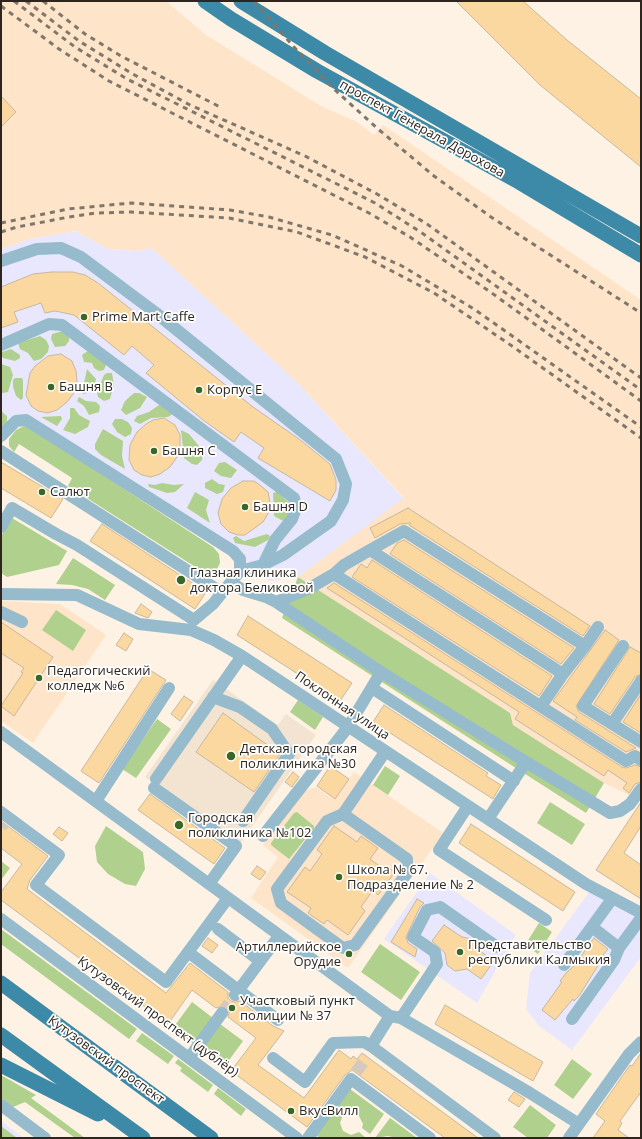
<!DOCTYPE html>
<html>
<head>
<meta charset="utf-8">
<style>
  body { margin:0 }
  #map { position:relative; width:642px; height:1139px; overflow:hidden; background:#fef2e4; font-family:"Open Sans",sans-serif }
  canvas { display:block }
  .frame { position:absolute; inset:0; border:2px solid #2e261e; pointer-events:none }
</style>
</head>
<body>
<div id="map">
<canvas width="642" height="1139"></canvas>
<div class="frame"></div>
</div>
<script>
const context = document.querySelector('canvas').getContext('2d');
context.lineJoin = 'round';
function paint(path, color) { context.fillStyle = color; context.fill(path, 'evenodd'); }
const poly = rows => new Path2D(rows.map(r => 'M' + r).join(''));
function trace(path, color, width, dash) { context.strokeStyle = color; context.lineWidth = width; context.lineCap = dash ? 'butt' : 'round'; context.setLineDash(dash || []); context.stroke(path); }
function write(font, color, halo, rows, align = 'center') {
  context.font = font + ' "Open Sans",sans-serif'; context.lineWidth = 3.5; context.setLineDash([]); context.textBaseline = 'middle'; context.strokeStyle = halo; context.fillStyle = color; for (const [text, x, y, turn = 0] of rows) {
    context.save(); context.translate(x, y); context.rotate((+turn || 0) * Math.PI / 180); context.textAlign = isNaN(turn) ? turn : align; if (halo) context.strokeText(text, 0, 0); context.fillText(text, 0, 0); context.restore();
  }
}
paint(poly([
  [76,231,108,249,135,251,152,248,295,380,404,499,298,577,269,581,24,424,18,426,1,445,1,249,29,239],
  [430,873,516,935,477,1003,384,939],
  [590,891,641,920,641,957,572,1050,539,1026,526,1009,530,973],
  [1,1121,24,1138,1,1138]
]), '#e9e7fd');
paint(poly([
  [1,1,166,1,206,35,321,106,357,122,374,135,383,125,641,300,641,778,629,795,604,783,513,725,510,713,298,577,404,498,295,380,152,248,135,251,108,249,76,231,29,239,1,249],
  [1,601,60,604,106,635,33,743,1,721],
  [354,772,443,833,348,968,251,898,278,857,263,845,304,791,316,787,334,800]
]), '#fee4c8');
paint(poly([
  [213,680,278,725,286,714,316,735,240,844,145,777]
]), '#f3e4d1');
paint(poly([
  [63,331,69,336,69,341,65,346,55,347,51,339,52,334],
  [40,336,46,340,49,346,48,352,41,359,34,361,28,353,20,349,18,343],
  [11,349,20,355,20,358,15,361,3,358,1,355,2,352],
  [89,350,106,365,104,370,99,371,94,368,92,363,84,362,82,355],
  [1,364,10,367,13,375,8,392,3,393,1,392],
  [87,369,96,379,95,383,87,393,83,394,82,392],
  [107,373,112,373,114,385,110,399,104,401,98,397,97,392,104,375],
  [15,378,22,378,23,381,23,398,21,400,16,396,13,387,13,380],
  [134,393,139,393,147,397,140,408,126,415,121,410,125,401],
  [79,397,86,401,96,402,100,406,99,412,89,415,84,406,77,401],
  [159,405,162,406,173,414,168,417,151,418,140,424,134,421,137,416,149,412],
  [70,408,74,408,79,415,90,421,88,427,75,434,63,430,70,418],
  [1,411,7,416,7,423,1,428],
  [61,416,62,419,57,426,41,417],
  [115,419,122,419,128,422,132,428,131,434,125,437,117,432,112,424],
  [26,425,213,547,219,554,220,563,215,573,208,575,68,486,72,478,19,444,14,452,9,446,9,439,16,430],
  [103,429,123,441,122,456,125,469,101,455,95,449,95,444],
  [181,430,189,434,203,451,202,460,197,465,192,464,184,458],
  [225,462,237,470,231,478,221,476,214,471,219,463],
  [212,479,219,484,225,485,223,492,217,494,205,488,205,483],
  [162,483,174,485,184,484,175,492,167,493,149,487,148,484,155,485],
  [195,492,209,500,206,510,210,523,187,508],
  [277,492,295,508,287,523,274,516,273,493],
  [12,518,67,551,59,565,7,577,1,573,1,536],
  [267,534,270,536,268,540,255,547,235,543,233,538,236,536,244,541],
  [73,558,115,585,105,600,88,589,72,585,56,584],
  [298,577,510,713,513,725,604,783,586,813,282,618],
  [56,610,86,630,73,651,42,630],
  [298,700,323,717,315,730,290,712],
  [157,719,171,729,136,778,122,769],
  [385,766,400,776,388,795,373,785],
  [550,802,585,824,572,845,537,823],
  [297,812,314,826,314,828,289,859,271,845,271,843,294,813],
  [106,826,143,852,145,869,136,886,125,884,108,874,97,862,95,846],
  [1,861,10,868,1,880],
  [539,923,552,932,538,954,525,945],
  [1,929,137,1029,129,1039,1,944],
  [380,944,420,972,401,1000,361,972],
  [192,1002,213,1018,194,1044,173,1028],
  [220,1024,243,1041,224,1067,201,1049],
  [142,1033,174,1056,168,1064,136,1041],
  [178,1059,213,1085,208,1092,180,1071,182,1068,175,1063],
  [572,1059,592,1074,573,1099,554,1085],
  [1,1075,36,1095,31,1098,85,1138,75,1138,25,1102,13,1107,1,1098],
  [218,1088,246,1109,241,1116,214,1094],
  [350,1089,384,1114,370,1134,362,1128,363,1124,359,1116,352,1112,343,1115,340,1123,343,1131,351,1135,359,1132,366,1138,320,1138,316,1135],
  [530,1105,556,1125,547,1138,528,1138,513,1127],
  [390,1118,417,1138,397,1138,388,1136,375,1138],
  [1,1126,17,1138,1,1138]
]), '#b0d08d');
const building = poly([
  [456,1,523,1,567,40,641,99,641,167,540,85,456,1],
  [1,96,16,112,1,127,1,96],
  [52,272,73,272,85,275,98,283,253,407,299,439,330,464,336,480,336,490,330,501,258,458,264,448,241,432,234,442,203,420,146,373,154,365,132,346,124,355,74,315,55,311,45,313,41,303,14,312,18,322,1,328,1,287,33,274,52,272],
  [61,354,72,361,76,371,77,381,74,393,67,402,57,410,48,413,38,411,31,406,26,395,30,373,35,366,48,356,61,354],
  [164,418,175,425,180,435,180,446,177,457,170,467,160,474,151,477,142,475,134,470,129,460,130,445,137,432,146,424,153,420,164,418],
  [1,462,63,499,51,518,1,488,1,462],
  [243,481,254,481,260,485,268,492,270,502,269,512,263,522,245,535,238,535,229,532,221,524,218,513,222,499,231,488,243,481],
  [408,508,590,626,583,636,409,525,411,523,400,524,375,538,370,528,408,508],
  [102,524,206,592,195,609,90,541,102,524],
  [404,540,574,648,561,664,390,554,397,543,404,540],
  [372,560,552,676,539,696,352,577,361,564,367,568,372,560],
  [334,583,622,767,626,768,635,765,641,767,641,782,635,784,629,793,623,788,627,783,608,770,604,776,515,719,519,712,327,588,334,583],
  [141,604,152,612,148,618,135,613,141,604],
  [248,616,352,683,340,701,237,635,248,616],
  [1,622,53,657,14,716,1,706,23,673,21,672,24,668,1,653,1,622],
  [605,630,619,640,576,706,579,712,636,748,626,752,575,720,577,717,553,701,605,630],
  [124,633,133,639,126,651,116,645,124,633],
  [630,647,641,653,641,674,635,677,610,714,594,704,630,647],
  [148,669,166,680,99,783,81,771,148,669],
  [641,694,641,733,623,722,641,694],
  [184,696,193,702,180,721,171,714,184,696],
  [384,705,488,773,486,776,501,785,493,799,373,722,384,705],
  [223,713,280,754,254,792,196,752,223,713],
  [330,766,349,779,335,799,317,786,330,766],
  [293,772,299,777,292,787,285,782,293,772],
  [150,794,225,848,214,864,138,810,150,794],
  [641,802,641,826,624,853,641,865,641,899,596,870,641,802],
  [1,821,48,856,30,880,27,889,166,993,190,963,228,992,228,998,231,1001,235,1002,240,1001,273,1026,284,1031,258,1065,304,1098,339,1050,351,1059,353,1056,357,1059,362,1053,478,1138,445,1138,352,1070,345,1075,307,1127,231,1071,256,1038,228,1017,229,1013,227,1007,222,1006,216,1008,192,990,168,1024,1,900,1,892,22,864,1,848,1,821],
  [471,824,575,892,563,911,459,843,471,824],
  [334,826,357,842,361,836,378,848,370,859,385,870,387,867,395,872,378,895,373,890,361,907,365,911,348,935,327,920,324,924,308,913,311,908,287,892,305,867,310,871,322,854,317,850,334,826],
  [59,827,68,833,62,841,53,834,59,827],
  [257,866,266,872,260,880,251,874,257,866],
  [417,899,424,903,420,907,406,937,408,943,417,949,415,957,391,942,417,899],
  [444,925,462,937,472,939,476,948,494,961,481,979,467,969,455,971,447,965,445,953,432,941,444,925],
  [208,938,218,945,212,953,202,946,208,938],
  [594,938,608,949,603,955,604,956,579,996,574,1001,573,999,555,1020,542,1010,562,982,560,981,567,972,574,966,594,938],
  [445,1005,543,1062,533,1081,435,1024,445,1005],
  [641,1053,641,1092,620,1121,622,1123,618,1130,629,1138,593,1138,605,1121,596,1114,630,1065,632,1066,641,1053],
  [514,1092,525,1099,519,1107,508,1100,514,1092]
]);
paint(building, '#fbd89f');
trace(building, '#c7b8a0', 1);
trace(poly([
  [1,827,4,823],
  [222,1013,235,995],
  [356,1072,367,1057]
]), '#d4c9bc', 12, [12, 6]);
trace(poly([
  [1,261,37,249,61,248,81,257,156,313,336,459,346,484,343,500,331,521,283,555,263,565,240,571],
  [1,345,49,324,62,325,294,498,296,508,292,519,275,540,263,565],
  [1,436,16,421,26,420,233,551,240,559,240,571,213,604,194,620,77,545,56,534,12,508,1,527],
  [1,451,221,592],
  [370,550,404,531,585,646,563,674],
  [232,583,243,590,266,597,276,602,381,672,526,762],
  [1,594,77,595,139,624,191,630,214,640,242,656,586,884,641,913],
  [276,602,308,589,334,574],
  [1,612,22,622],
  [585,646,598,627],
  [623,646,583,706,641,742],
  [372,688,514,781],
  [213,697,240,707,272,729,289,754,243,821],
  [541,706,563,674,370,550,344,565,334,574,626,761,635,756,641,760],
  [612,724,641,681],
  [1,732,390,1016,401,1018,530,1093,579,1124],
  [156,779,242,656],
  [154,788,236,846,209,884],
  [96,801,169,688],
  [468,806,439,850,546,920],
  [1,812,59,855,36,885,166,982,228,898],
  [343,814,407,859,407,873,355,945,343,948,281,903,277,889,327,821,343,814],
  [343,814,385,752],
  [488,819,526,762,610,813,620,811,630,804,641,789],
  [263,836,348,727,381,672],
  [1,919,297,1138],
  [218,929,260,961],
  [619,948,641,918],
  [188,952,278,1020],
  [564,965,612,899],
  [235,995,279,936],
  [390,1016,371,1046,495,1138],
  [401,1018,437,964,435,952,413,937,427,910,440,907,497,947],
  [572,1019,614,960,619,948,592,927],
  [189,1058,222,1013],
  [273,1058,305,1082,333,1043,364,1042,371,1046],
  [1,1105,45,1138],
  [308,1138,351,1079,430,1138],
  [569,1138,629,1054,641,1042]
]), '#96bbcc', 12);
trace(poly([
  [205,1,231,19,317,71,519,182,641,255],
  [241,1,325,53,641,236],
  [1,983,211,1138],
  [1,1035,143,1138],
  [1,1065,98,1114]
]), '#3d89a8', 15);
trace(poly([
  [14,1,75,47,127,79,375,203,422,233,641,390],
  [26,1,79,41,131,73,190,105,305,156,377,194,427,224,641,378],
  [43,1,85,34,121,56,222,108],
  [254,1,293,46,335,90,378,129,434,176,491,217,641,313],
  [1,6,59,49,109,81,369,213,410,237,489,291,641,401],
  [1,223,68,209,131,203,230,210,269,217,332,235,402,266,474,309,641,427],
  [1,232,17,227,69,217,96,213,131,212,229,218,297,232,365,257,434,293,512,346,641,438]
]), '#80776c', 3, [5, 5]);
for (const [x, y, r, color] of [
  [84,317,4,"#3b6725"],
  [51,387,4,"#3b6725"],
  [199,390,4,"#3b6725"],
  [154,451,4,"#3b6725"],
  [42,492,4,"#3b6725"],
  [245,507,4,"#3b6725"],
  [181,580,5,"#3b6725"],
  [39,678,4,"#3b6725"],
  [231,756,5,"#3b6725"],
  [179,825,5,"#3b6725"],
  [339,877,4,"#3b6725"],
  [460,952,4,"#3b6725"],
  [349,954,4,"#3b6725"],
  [232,1008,4,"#3b6725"],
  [291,1111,4,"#3b6725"]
]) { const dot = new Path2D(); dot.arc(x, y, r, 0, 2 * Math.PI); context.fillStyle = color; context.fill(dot); trace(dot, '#fff', 1.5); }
write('13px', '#2e261e', '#fff', [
  ["проспект Генерала Дорохова",422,129,29],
  ["Поклонная улица",342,706,34],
  ["Кутузовский проспект (дублёр)",158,1017,36],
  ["Кутузовский проспект",106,1060,36]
]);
write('13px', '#2e261e', '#fff', [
  ["Prime Mart Caffe",92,317],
  ["Башня B",59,387],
  ["Корпус E",207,390],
  ["Башня C",162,451],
  ["Салют",50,492],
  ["Башня D",253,507],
  ["Глазная клиника",190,573],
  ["доктора Беликовой",190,588],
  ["Педагогический",47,671],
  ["колледж №6",47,686],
  ["Детская городская",240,749],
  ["поликлиника №30",240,764],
  ["Городская",188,818],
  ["поликлиника №102",188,833],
  ["Школа № 67.",347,870],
  ["Подразделение № 2",347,885],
  ["Представительство",468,945],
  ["республики Калмыкия",468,960],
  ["Артиллерийское",341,947,"right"],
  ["Орудие",341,962,"right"],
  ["Участковый пункт",240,1001],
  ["полиции № 37",240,1016],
  ["ВкусВилл",299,1111]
], 'left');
</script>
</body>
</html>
